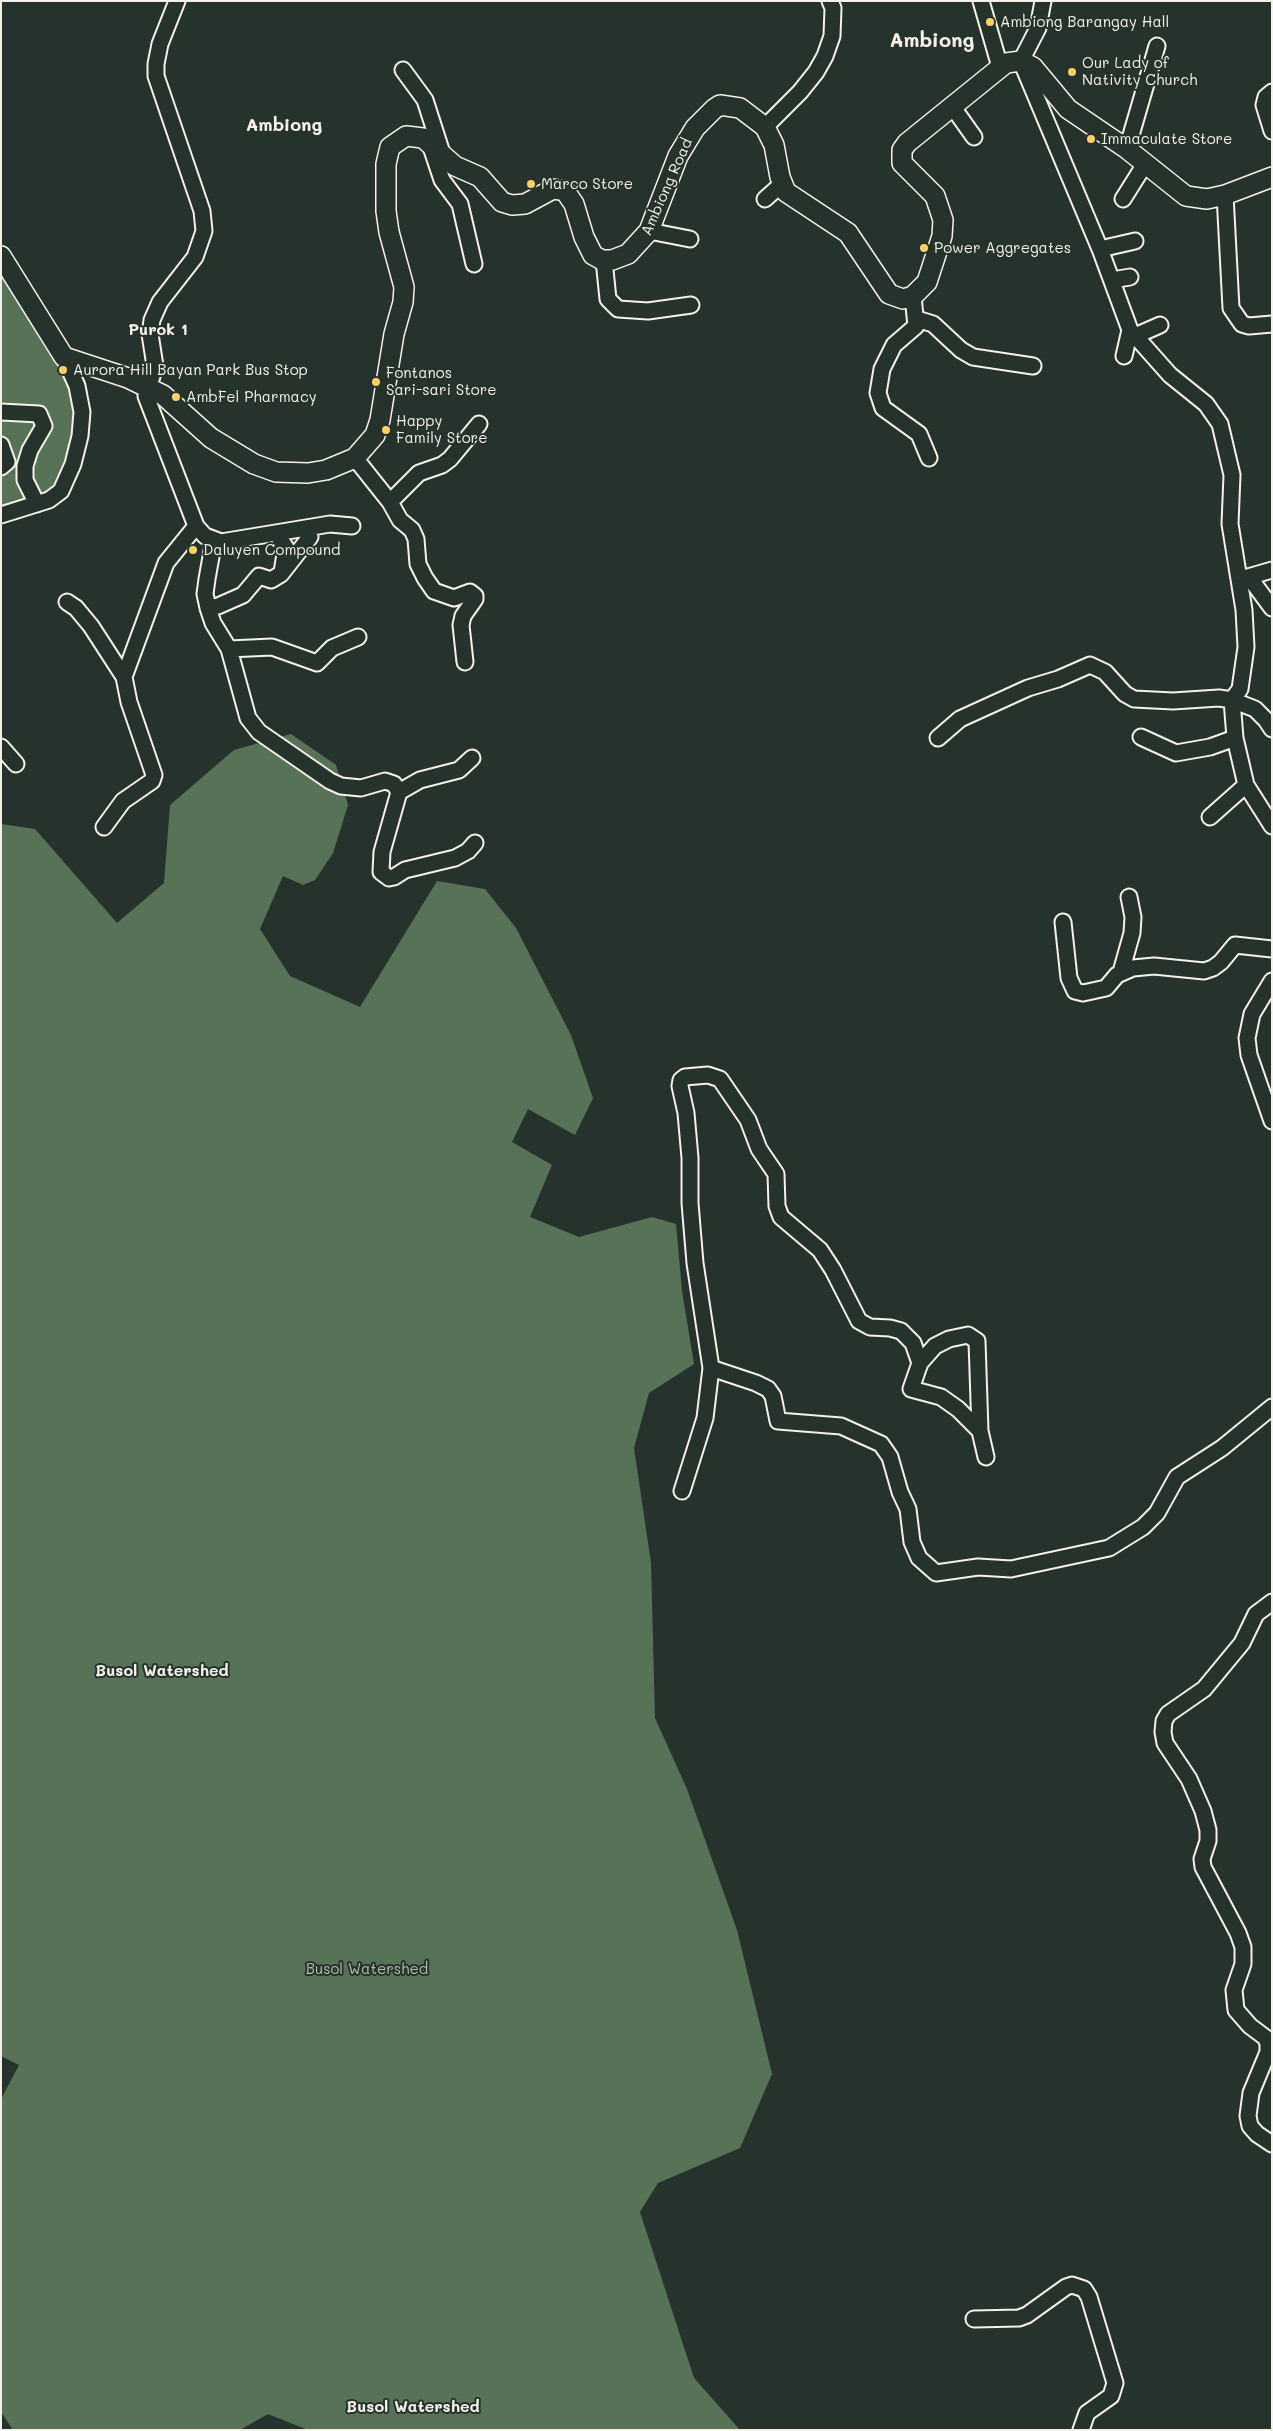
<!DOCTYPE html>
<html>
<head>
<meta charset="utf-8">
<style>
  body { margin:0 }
  #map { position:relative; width:1273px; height:2431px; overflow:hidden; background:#26332d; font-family:Mali,sans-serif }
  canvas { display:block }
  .frame { position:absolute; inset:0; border:2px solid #f4f1e8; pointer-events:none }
</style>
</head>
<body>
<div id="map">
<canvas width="1273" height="2431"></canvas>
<div class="frame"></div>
</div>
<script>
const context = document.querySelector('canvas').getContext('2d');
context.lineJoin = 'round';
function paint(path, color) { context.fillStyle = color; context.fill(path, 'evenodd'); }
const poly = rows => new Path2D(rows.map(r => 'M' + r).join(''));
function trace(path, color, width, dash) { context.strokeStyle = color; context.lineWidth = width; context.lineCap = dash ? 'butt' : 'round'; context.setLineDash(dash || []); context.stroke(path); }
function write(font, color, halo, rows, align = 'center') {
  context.font = font + ' Mali,sans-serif'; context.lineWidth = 4; context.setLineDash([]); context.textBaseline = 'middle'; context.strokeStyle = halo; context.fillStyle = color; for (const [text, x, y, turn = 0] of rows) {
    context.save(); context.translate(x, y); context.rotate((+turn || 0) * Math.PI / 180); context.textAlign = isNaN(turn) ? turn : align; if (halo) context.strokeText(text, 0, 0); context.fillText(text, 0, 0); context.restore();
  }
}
paint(poly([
  [1,267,60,360,71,387,76,413,75,434,68,463,57,487,42,496,1,508],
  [291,734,336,765,348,805,333,853,315,880,303,885,283,876,260,929,290,976,360,1007,437,881,485,889,516,928,571,1035,593,1098,575,1135,528,1109,512,1142,552,1165,530,1217,579,1237,652,1217,676,1224,682,1291,694,1364,649,1393,634,1448,651,1563,655,1718,687,1789,737,1930,772,2074,740,2148,658,2183,640,2212,694,2378,740,2430,308,2430,268,2414,240,2430,13,2430,1,2412,1,2099,19,2065,1,2056,1,824,35,829,117,923,164,883,170,805,234,750]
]), '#587258');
const minor = poly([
  [177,1,160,44,156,64,156,76,202,211,204,231,195,257,160,302,152,320,150,334,155,366,146,396,196,526,205,536,221,542,330,524,352,526],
  [981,1,1000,67],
  [1043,1,1038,28,1021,61,1100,249,1130,330,1170,375,1206,404,1220,424,1232,475,1230,524,1244,610,1246,647,1240,689,1232,700,1235,738,1246,785,1272,826],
  [403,70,425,100,442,153],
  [1272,92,1266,97,1264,105,1272,131],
  [952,106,974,137],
  [765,127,800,92,816,72,825,56,832,36,833,8,830,1],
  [430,144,442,180,460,204,474,264],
  [1127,149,1157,46],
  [1225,195,1231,308,1242,324,1249,326,1272,324],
  [765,199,783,183],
  [1123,199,1145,164],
  [649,231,690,239],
  [1100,249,1135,241],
  [604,260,608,299,618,309,648,311,691,305],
  [1112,280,1130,277],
  [913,296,916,326,894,345,882,369,878,393,883,408,919,434,929,458],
  [917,319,933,324,961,350,973,357,1033,366],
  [1135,336,1160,325],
  [1124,356,1130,330],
  [1,412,39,414,44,426,30,450,25,466,25,480,37,504],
  [1,445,7,462,1,467],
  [355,458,390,502,400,520,412,530,416,539,418,564,425,578,434,591,454,598,470,592,475,596,475,599,463,616,461,625,465,662],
  [390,502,419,473,442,465,450,459,479,424],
  [1,515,49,500,61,491,73,464,80,436,82,412,77,386,64,357],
  [279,537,286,548,282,572],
  [214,540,207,579,205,594,208,608,213,623,229,649,248,718,259,732,330,781,341,786,361,788,385,781,394,784,399,792],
  [1249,577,1272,608],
  [1241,579,1272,570],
  [67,602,76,608,91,626,124,677],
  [208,608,218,606,243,595,259,576,271,580,281,574,310,537],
  [229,649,272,647,317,663,332,648,358,637],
  [1141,737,1176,753,1210,747,1235,738],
  [938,738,960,719,1028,688,1058,679,1090,665,1105,672,1125,694,1134,699,1173,701,1219,698,1232,700,1255,709,1266,720,1272,729],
  [1,747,16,764],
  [472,758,459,770,420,780,399,792,382,852,381,872,389,878,394,877,405,870,455,858,468,851,475,843],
  [1210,817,1246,785],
  [104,827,123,801,152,781,154,775,129,702,124,677,166,563,196,526],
  [1063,922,1069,978,1075,991,1083,993,1106,988,1117,975,1133,968,1154,966,1204,971,1213,968,1221,962,1235,945,1272,949],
  [1121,972,1132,933,1133,917,1129,897],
  [1272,981,1252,1014,1247,1038,1249,1055,1272,1121],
  [920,1363,935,1346,949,1339,968,1335,977,1341,980,1431,986,1457],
  [980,1431,958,1409,941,1397,911,1389,920,1363,913,1343,901,1331,890,1328,870,1327,859,1321,833,1270,820,1250,781,1217,777,1206,776,1174,759,1149,748,1120,720,1079,708,1075,685,1077,681,1080,680,1086,686,1113,690,1158,690,1203,695,1263,711,1368,756,1383,768,1389,773,1396,778,1421,841,1426,881,1444,890,1457,900,1492,908,1509,912,1542,919,1558,936,1573,978,1567,1011,1569,1109,1548,1143,1527,1157,1513,1177,1477,1222,1448,1272,1407],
  [682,1491,705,1418,711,1368],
  [1272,1602,1256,1614,1242,1643,1204,1689,1168,1714,1164,1721,1163,1732,1165,1743,1189,1779,1203,1811,1208,1830,1208,1841,1202,1859,1203,1867,1238,1933,1243,1947,1243,1964,1234,1990,1236,2010,1250,2026,1266,2038,1268,2044,1268,2052,1251,2093,1248,2116,1250,2126,1257,2134,1272,2144],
  [974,2319,1019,2318,1027,2315,1066,2287,1072,2285,1084,2289,1089,2297,1115,2383,1111,2396,1087,2413,1081,2430]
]);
const major = poly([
  [1,256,64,357,128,378,163,395,211,438,254,464,276,472,308,473,326,470,355,458,375,435,380,420,394,334,403,302,404,287,389,232,386,211,386,164,390,147,406,136,423,138,455,166,480,177,502,202,512,205,525,204,553,189,565,191,574,204,584,237,593,255,602,260,612,260,628,254,649,231,678,156,695,128,714,109,720,105,740,108,765,127,774,145,780,177,786,192,848,233,889,294,903,299,913,296,927,282,942,236,943,220,935,196,902,163,902,150,907,143,1006,63,1021,61,1033,67,1068,109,1127,149,1186,196,1207,199,1225,195,1272,177]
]);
trace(minor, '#f4f1e8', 19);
trace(major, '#f4f1e8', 22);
trace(minor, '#26332d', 15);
trace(major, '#26332d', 19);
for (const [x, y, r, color] of [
  [990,22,5,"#ffd166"],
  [1072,72,5,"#ffd166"],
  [1091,139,5,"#ffd166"],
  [531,184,5,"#ffd166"],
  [924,248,5,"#ffd166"],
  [63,370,5,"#ffd166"],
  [376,382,5,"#ffd166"],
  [176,397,5,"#ffd166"],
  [386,430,5,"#ffd166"],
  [193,550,5,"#ffd166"]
]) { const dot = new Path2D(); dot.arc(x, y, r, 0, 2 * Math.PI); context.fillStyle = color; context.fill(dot); trace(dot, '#26332d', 2); }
write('15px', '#f4f1e8', '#26332d', [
  ["Ambiong Barangay Hall",1000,22],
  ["Our Lady of",1082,63],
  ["Nativity Church",1082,80],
  ["Immaculate Store",1101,139],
  ["Marco Store",541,184],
  ["Power Aggregates",934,248],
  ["Aurora Hill Bayan Park Bus Stop",73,370],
  ["Fontanos",386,373],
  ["Sari-sari Store",386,390],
  ["AmbFel Pharmacy",186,397],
  ["Happy",396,421],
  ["Family Store",396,438],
  ["Daluyen Compound",203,550]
], 'left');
write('15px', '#f4f1e8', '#26332d', [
  ["Ambiong Road",667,187,-66]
]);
write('15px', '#b6beae', '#26332d', [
  ["Busol Watershed",367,1969]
]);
write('bold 16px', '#f4f1e8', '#26332d', [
  ["Purok 1",158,330],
  ["Busol Watershed",162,1671],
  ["Busol Watershed",413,2407]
]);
write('bold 18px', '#f4f1e8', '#26332d', [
  ["Ambiong",284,125]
]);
write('bold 20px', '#f4f1e8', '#26332d', [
  ["Ambiong",932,41]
]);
</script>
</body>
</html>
